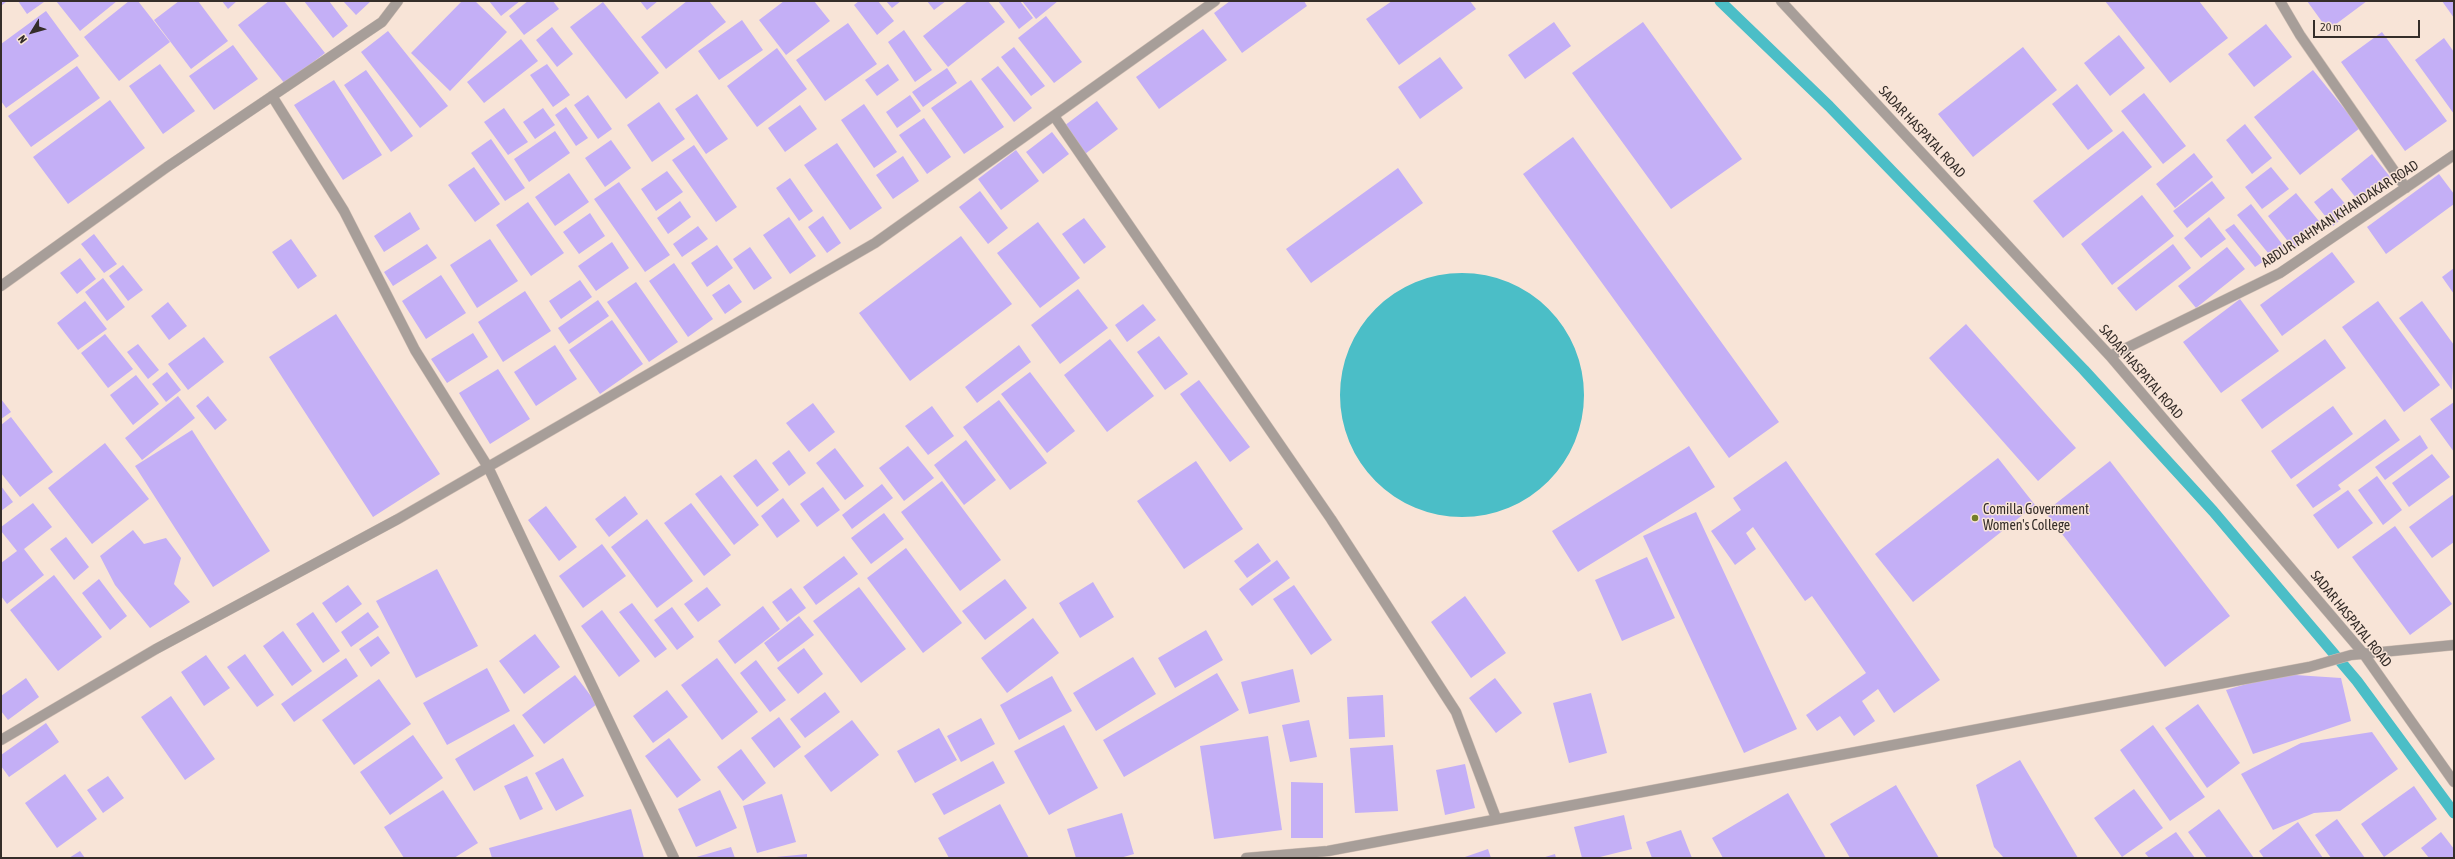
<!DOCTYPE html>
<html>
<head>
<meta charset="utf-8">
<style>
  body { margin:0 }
  #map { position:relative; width:2455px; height:859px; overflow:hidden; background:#f8e4d7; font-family:"Asap Condensed",sans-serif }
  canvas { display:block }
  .frame { position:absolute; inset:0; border:2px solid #352d29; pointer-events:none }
  .north { position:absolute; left:12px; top:12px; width:40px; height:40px; -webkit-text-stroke:3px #f8e4d7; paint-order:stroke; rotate:233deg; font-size:11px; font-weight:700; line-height:16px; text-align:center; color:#352d29 }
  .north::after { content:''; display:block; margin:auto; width:14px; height:18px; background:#352d29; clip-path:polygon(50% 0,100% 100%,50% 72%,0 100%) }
  .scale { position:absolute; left:2313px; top:20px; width:107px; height:18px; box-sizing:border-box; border:2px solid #352d29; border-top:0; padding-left:5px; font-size:12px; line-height:14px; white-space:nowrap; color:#352d29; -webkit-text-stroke:3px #f8e4d7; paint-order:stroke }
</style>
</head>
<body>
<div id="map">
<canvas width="2455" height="859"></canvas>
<div class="frame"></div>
<div class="north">N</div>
<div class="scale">20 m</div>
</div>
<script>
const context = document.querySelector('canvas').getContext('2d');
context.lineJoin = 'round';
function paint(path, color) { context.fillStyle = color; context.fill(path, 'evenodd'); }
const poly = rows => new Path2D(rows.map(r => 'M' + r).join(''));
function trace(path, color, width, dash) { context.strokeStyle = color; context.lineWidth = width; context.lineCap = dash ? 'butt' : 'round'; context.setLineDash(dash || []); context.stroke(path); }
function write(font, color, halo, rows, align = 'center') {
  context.font = font + ' "Asap Condensed",sans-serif'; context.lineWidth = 3; context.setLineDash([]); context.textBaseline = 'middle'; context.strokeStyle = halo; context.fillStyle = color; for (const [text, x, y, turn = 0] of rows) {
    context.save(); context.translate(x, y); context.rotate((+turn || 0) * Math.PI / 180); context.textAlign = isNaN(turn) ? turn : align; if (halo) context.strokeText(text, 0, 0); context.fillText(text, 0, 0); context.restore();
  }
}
paint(poly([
  '1340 395a122 122 0 1 1 244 0a122 122 0 1 1-244 0Z'
]), '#4bbec7');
trace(poly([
  [1720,1,1829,106,2084,370,2213,511,2357,681,2454,813]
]), '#4bbec7', 11);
paint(poly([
  [1,1,5,1,6,2,1,6],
  [18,1,43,1,44,2,27,14],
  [56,1,117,1,80,31],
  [129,1,138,1,170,42,119,81,84,37],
  [179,1,198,1,228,41,191,69,154,20],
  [222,1,237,1,228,9],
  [269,1,284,1,325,53,285,84,238,25],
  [304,1,329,1,348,26,333,38],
  [343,1,371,1,356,15],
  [462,1,475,1,507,32,450,91,411,53],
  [489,1,520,1,501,16],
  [528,1,553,1,559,9,524,35,509,16],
  [640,1,658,1,647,10],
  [687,1,709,1,726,22,666,69,641,37],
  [784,1,814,1,830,21,786,55,759,20],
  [859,1,878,1,894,21,877,35,854,5],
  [886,1,901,1,892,8],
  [927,1,946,1,934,10],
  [968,1,988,1,1005,22,948,67,923,36],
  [998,1,1020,1,1033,18,1019,29],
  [1022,1,1058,1,1036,19],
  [1230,1,1304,1,1307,6,1242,53,1214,13],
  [1392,1,1470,1,1476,9,1399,65,1366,19],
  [2105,1,2199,1,2228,38,2170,83],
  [2307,1,2367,1,2328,30],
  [2442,1,2454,1,2454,18],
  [603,2,659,73,626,99,570,27],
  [46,11,79,56,6,108,1,101,1,44],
  [1046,16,1082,62,1054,83,1018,38],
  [742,20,763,50,719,80,698,51],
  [1554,22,1571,46,1525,79,1508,55],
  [1643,22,1742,159,1671,209,1572,73],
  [848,23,877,64,825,101,796,60],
  [2266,24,2292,57,2254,87,2228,54],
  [552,27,573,54,557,67,536,40],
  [1203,29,1227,60,1159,109,1136,77],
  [904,30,932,70,915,82,888,42],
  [388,31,448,106,420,128,361,52],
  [2382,32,2447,121,2405,151,2341,62],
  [2119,35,2145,68,2110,96,2084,63],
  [2444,38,2454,52,2454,114,2415,60],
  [521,39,538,61,484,103,467,82],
  [233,45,258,79,214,110,189,76],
  [1014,47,1045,86,1031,96,1001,57],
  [2023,47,2057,90,1973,157,1938,114],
  [777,48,807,89,757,127,727,86],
  [1440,57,1463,88,1420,119,1398,87],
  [160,64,195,111,163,134,129,86],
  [547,64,570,95,553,107,530,75],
  [888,64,899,80,877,96,865,80],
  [77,66,100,98,31,147,8,116],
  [998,66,1032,108,1014,122,981,79],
  [947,68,957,83,923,107,912,92],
  [366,70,413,136,391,152,344,85],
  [2313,70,2360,128,2300,175,2254,117],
  [334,80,382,155,343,180,294,105],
  [971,80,1004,127,964,154,931,108],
  [2077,84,2113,131,2088,150,2052,104],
  [2144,93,2186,146,2163,164,2121,111],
  [697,94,728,139,706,154,675,109],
  [588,95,612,129,598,139,574,105],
  [910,95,921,111,897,128,886,112],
  [110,100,145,148,68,204,33,157],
  [1097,101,1118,129,1085,154,1064,126],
  [659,102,685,139,652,162,627,125],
  [864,104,897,152,874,168,841,120],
  [800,105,817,129,785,152,768,128],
  [566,107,588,138,576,146,555,115],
  [504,108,528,142,508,155,484,122],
  [543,108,555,125,535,139,523,122],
  [924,118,951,157,927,174,899,135],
  [2245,124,2272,158,2252,174,2226,140],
  [555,131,570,153,529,182,514,159],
  [2123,131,2152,167,2063,238,2033,201],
  [1052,132,1069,154,1043,174,1026,152],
  [1573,137,1779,422,1729,458,1523,174],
  [491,139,525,188,505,201,471,153],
  [611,140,631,168,605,187,585,158],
  [837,143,882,208,850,230,804,165],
  [694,145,737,207,716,222,672,160],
  [1016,150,1039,181,1001,210,978,179],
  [2194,153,2213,177,2175,208,2156,184],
  [2372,154,2391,178,2360,203,2341,179],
  [903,156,919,181,893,199,876,175],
  [474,167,500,204,475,222,448,185],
  [2271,167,2289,189,2262,209,2245,187],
  [1398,168,1423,203,1311,283,1286,249],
  [667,171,683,192,656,211,641,189],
  [569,173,589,202,555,226,535,197],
  [2439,174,2454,194,2454,204,2386,254,2367,227],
  [790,178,813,211,799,221,776,188],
  [2212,181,2225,198,2187,228,2173,211],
  [619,182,670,255,645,272,594,199],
  [2332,188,2351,211,2333,226,2314,202],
  [980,191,1008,228,988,244,959,207],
  [2296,193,2323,226,2294,249,2268,216],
  [2142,195,2174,236,2112,285,2081,244],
  [680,201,691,217,668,234,657,218],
  [528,202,564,253,531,276,496,225],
  [2251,204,2286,249,2273,259,2237,215],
  [410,212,420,229,384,252,374,236],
  [590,213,605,236,579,254,563,232],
  [823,216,841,243,827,253,808,227],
  [789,217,816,256,790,274,763,235],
  [2209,217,2226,239,2201,258,2184,238],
  [1084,218,1106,247,1084,264,1062,234],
  [1038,222,1080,278,1040,308,997,253],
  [2234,224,2264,261,2255,267,2225,230],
  [698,226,708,239,682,257,673,244],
  [94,234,117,264,104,273,81,244],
  [961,236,1012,304,910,381,859,313],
  [291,239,317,276,298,289,272,252],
  [490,239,518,281,477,308,450,265],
  [612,242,629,268,596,291,578,266],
  [427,244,437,258,393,286,384,272],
  [2173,244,2191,268,2136,311,2117,288],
  [717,245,733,268,707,287,691,263],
  [750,247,772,278,754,290,733,259],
  [2227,247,2245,269,2196,308,2178,286],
  [2332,252,2355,282,2282,336,2260,305],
  [80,258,96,279,77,294,60,273],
  [674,263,713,319,688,337,649,281],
  [123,265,143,290,128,301,109,276],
  [2454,268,2454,294,2442,277],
  [441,275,466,313,426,339,402,301],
  [103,278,125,307,107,321,85,292],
  [580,280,592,297,561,319,549,301],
  [636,282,678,342,649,362,607,302],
  [729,284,742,302,725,314,712,295],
  [1078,289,1108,328,1060,364,1031,325],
  [525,291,551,331,503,362,478,322],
  [2240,299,2279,351,2221,393,2183,342],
  [598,300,609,316,569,344,558,328],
  [85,301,107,329,78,350,57,323],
  [2378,301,2440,385,2404,412,2342,327],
  [2422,301,2454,345,2452,390,2399,318],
  [168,302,187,326,169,340,151,316],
  [1143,304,1156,320,1127,342,1115,325],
  [336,314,440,474,373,517,269,357],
  [612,320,643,364,600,394,569,350],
  [1966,324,2076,448,2038,481,1929,358],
  [473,333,488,357,447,383,431,359],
  [105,334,133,369,108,388,81,353],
  [1159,336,1188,374,1165,390,1137,352],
  [204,337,224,362,188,390,168,364],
  [1110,339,1154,396,1107,432,1064,375],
  [2325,339,2346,368,2262,429,2241,400],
  [138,344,159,370,148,379,127,352],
  [555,345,577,379,536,406,514,372],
  [1019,345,1031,362,977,403,965,387],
  [498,369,530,419,490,444,459,393],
  [167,372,181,390,166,402,152,384],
  [1030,372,1075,431,1047,453,1001,394],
  [136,375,159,404,133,425,110,395],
  [1199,380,1250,447,1230,462,1180,394],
  [178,396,195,418,142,460,125,438],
  [208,396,227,420,215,430,196,406],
  [1,399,11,412,1,419],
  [999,400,1047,463,1010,490,963,427],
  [2454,402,2454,452,2430,419],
  [813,403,835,432,809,452,786,423],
  [932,406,954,436,928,455,905,426],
  [2333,406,2353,434,2291,479,2271,451],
  [11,417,53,472,20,497,1,473,1,425],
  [2385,419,2400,440,2338,485,2341,489,2313,508,2296,485],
  [192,430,270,551,213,587,135,466],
  [2420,435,2428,448,2385,480,2375,467],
  [966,440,996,480,964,505,934,465],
  [105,443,149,499,92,544,48,488],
  [908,446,934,478,904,501,879,468],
  [1689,446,1715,487,1578,572,1552,531],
  [835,448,864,486,845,500,816,463],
  [789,450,806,473,789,486,772,463],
  [2432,454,2450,477,2409,507,2392,483],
  [1998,458,2035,505,1913,602,1875,554],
  [756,459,779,490,757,507,733,476],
  [1196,461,1243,529,1184,569,1137,501],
  [1786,461,1940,680,1894,713,1878,689,1862,701,1875,721,1854,736,1840,716,1817,731,1806,715,1866,673,1812,596,1805,601,1753,527,1746,533,1756,549,1735,565,1711,531,1741,510,1733,498],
  [2110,461,2230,616,2165,667,2045,512],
  [721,475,759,525,734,545,695,494],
  [2377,476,2402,510,2383,525,2358,490],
  [942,481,1001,560,960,591,901,512],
  [882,484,893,498,852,529,842,515],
  [1,486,13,502,1,511],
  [823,487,840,510,817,527,800,504],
  [2348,490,2373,523,2338,549,2313,515],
  [2454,494,2454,542,2432,558,2409,527],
  [625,496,638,514,609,537,595,519],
  [783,498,800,521,777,538,761,516],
  [33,503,52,527,24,549,44,575,7,604,1,596,1,563,17,551,1,531,1,527],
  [691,503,731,555,704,576,664,523],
  [546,506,577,547,559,561,528,520],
  [1696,512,1797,729,1744,753,1643,536],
  [884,513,904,539,871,564,851,538],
  [647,519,693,581,657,608,611,547],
  [2395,526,2452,604,2410,635,2352,557],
  [133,530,144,544,166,538,181,558,174,584,190,602,150,628,115,585,100,556],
  [66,537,89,567,74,580,50,549],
  [1258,543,1271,561,1247,578,1234,561],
  [602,544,626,576,583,608,559,576],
  [906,548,962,623,923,653,867,578],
  [844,556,858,574,816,605,803,587],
  [1647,557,1675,618,1622,641,1595,580],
  [1277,560,1290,578,1252,606,1239,589],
  [437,569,478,646,416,678,376,601],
  [54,575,102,637,58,671,10,610],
  [99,579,127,616,110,630,82,593],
  [1005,579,1027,608,985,640,962,611],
  [1093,582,1114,617,1080,638,1059,603],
  [348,585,362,604,336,623,322,603],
  [1294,585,1332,640,1311,655,1273,599],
  [707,587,721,605,698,622,684,604],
  [859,587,906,649,861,683,813,621],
  [791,588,806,608,787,622,772,602],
  [1465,596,1506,653,1471,678,1431,622],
  [632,603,667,649,655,658,619,612],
  [763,606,780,629,735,664,718,641],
  [672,607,694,637,677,650,654,620],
  [602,610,640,661,619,677,581,626],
  [313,612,340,651,323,663,296,624],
  [368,612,379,627,351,647,341,632],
  [799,616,814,635,778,662,764,643],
  [1033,618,1059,653,1007,693,981,658],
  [1206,630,1223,660,1175,688,1158,658],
  [283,631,312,671,292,686,263,646],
  [535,634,560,667,524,694,499,661],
  [378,636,390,653,371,667,359,649],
  [804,648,823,674,798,694,777,668],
  [245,654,274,695,257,707,227,667],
  [206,655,230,688,204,706,181,672],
  [1133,657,1156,694,1096,731,1073,693],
  [346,658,358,676,294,722,281,704],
  [717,658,758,712,722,740,681,685],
  [756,660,786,700,770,712,740,673],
  [487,668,510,711,447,745,423,703],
  [1293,669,1300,702,1249,714,1241,682],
  [1217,673,1239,710,1124,777,1103,740],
  [2280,674,2341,678,2351,721,2253,754,2226,690],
  [575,675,597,704,544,744,522,715],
  [1052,676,1072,711,1019,740,1000,705],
  [26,678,39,697,8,720,1,711,1,696],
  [1495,678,1522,713,1496,733,1469,698],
  [379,679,411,724,354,765,322,720],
  [667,690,688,717,653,743,633,716],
  [825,692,840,712,805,738,790,719],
  [1591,693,1607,753,1569,763,1553,703],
  [1383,695,1385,737,1349,739,1347,697],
  [171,696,215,759,185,780,141,717],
  [2198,704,2240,763,2207,788,2165,728],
  [779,717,801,747,774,768,751,738],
  [981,718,995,744,961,762,947,736],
  [852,720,879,755,831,792,804,756],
  [1309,720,1317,757,1290,762,1282,725],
  [46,723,59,742,9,777,1,766,1,755],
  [514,724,534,756,474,791,455,759],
  [1064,725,1098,788,1049,815,1014,751],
  [2153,725,2205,797,2170,821,2120,750],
  [939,728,957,760,915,783,897,751],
  [2372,732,2398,769,2340,811,2314,813,2273,830,2241,774,2301,743],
  [413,735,443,778,390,815,360,772],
  [1268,736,1282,830,1214,839,1200,746],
  [669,738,701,780,677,798,645,756],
  [1393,745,1398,811,1355,813,1350,748],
  [741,749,766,783,743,801,717,767],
  [563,758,584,796,556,811,535,773],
  [2020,760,2078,858,2004,858,1994,847,1976,785],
  [993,761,1005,783,944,815,932,794],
  [1465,764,1475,808,1445,815,1436,770],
  [65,774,97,819,57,848,25,803],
  [108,776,124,798,103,813,87,790],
  [527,776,543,809,520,820,504,786],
  [1291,782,1323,783,1323,838,1291,838],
  [1896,785,1939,858,1850,858,1830,824],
  [2414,786,2437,819,2384,857,2361,824],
  [2134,789,2163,828,2122,857,2094,818],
  [443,790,478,843,454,858,404,858,384,827],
  [720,790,737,828,696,847,678,809],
  [1788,793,1826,858,1723,858,1712,838],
  [782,794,796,842,757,853,743,806],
  [1000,804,1029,858,949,858,938,838],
  [631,809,644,858,492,858,489,848],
  [2219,809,2254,858,2207,858,2188,832],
  [1122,813,1134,854,1120,858,1076,858,1067,829],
  [1624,815,1632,849,1596,858,1582,858,1574,827],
  [2337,819,2365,858,2331,858,2315,835],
  [2298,822,2323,858,2264,858,2259,851],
  [1681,830,1692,858,1652,858,1646,842],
  [2176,832,2195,858,2149,858,2145,853],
  [2441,832,2454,849,2454,858,2429,858,2421,848],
  [731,847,735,858,693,858],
  [1488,849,1491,858,1462,858],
  [80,851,85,858,69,858],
  [807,854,807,858,776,858,776,857],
  [1555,854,1556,858,1542,858]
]), '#c4aff6');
const minor = poly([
  [1781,1,2110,356,2363,653,2454,782],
  [2280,1,2300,35,2406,188],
  [272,96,344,211,415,350,488,467,674,858],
  [1054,116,1331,519,1456,712,1496,818],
  [1,286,167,167,382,22,398,1],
  [2110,356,2280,273,2454,155],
  [1,740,156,649,398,519,875,243,1215,1],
  [1246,858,1328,851,2309,667,2351,655,2454,645]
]);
trace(minor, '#d1bfb4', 11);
trace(minor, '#a79e99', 10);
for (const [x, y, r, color] of [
  [1975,518,4,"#747e29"]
]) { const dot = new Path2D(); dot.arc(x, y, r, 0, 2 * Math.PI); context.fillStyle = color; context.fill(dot); trace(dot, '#f8e4d7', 1.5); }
write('14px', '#352d29', '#f8e4d7', [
  ["SADAR HASPATAL ROAD",1922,132,47],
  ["ABDUR RAHMAN KHANDAKAR ROAD",2340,214,-33],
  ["SADAR HASPATAL ROAD",2141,372,49],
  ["SADAR HASPATAL ROAD",2351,619,51]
]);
write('14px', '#352d29', '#f8e4d7', [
  ["Comilla Government",1983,510],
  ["Women's College",1983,526]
], 'left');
</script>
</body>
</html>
